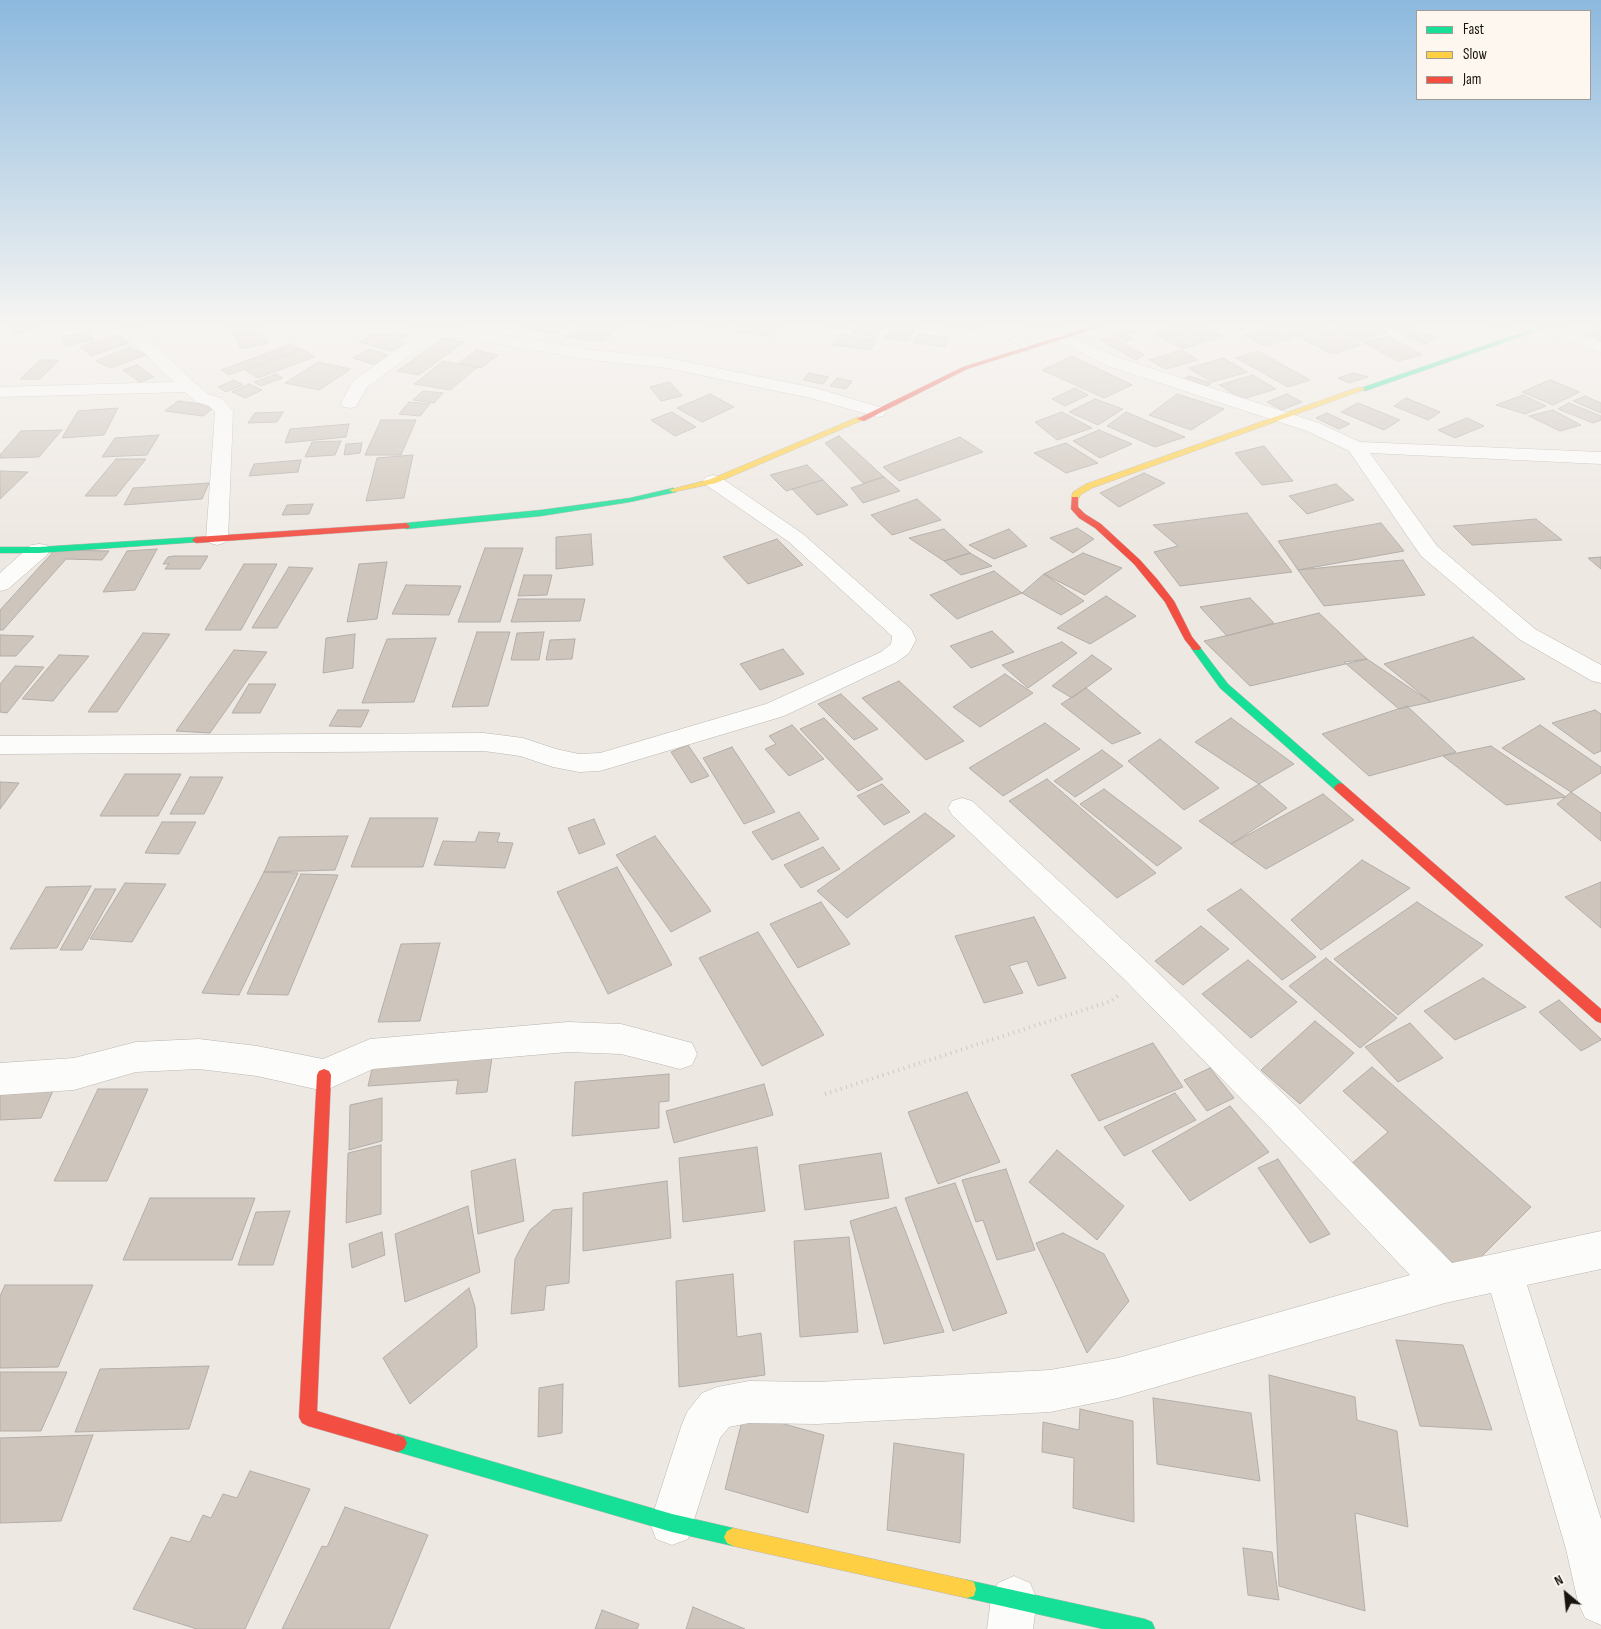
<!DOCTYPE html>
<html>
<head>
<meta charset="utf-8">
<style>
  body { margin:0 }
  #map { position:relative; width:1601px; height:1629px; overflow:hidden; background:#eee8e2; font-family:"Sofia Sans Condensed",sans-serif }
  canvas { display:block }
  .legend { position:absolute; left:1416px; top:10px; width:175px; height:90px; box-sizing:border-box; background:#fdf7ef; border:1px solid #a19d96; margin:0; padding:6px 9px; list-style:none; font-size:15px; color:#181510 }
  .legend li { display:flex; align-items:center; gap:10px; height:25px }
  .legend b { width:25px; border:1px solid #a19d96 }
  .north { position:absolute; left:1541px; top:1569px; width:50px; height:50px; -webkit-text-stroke:4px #fdf7ef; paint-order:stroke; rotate:332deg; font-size:14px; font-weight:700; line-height:20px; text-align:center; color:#181510 }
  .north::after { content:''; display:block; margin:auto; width:18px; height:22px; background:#181510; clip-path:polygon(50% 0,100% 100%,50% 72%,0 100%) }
</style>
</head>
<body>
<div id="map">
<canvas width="1601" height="1629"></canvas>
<ul class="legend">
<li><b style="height:6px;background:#16e098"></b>Fast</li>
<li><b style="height:6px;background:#ffcf43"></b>Slow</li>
<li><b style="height:6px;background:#f24e42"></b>Jam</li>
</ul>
<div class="north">N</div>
</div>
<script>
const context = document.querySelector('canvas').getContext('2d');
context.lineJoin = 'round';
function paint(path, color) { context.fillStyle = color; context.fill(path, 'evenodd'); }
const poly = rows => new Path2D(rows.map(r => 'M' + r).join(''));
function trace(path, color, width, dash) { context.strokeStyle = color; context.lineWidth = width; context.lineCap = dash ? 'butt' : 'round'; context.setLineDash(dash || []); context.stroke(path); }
const building = poly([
  [8,324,30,324,34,329,15,334,8,324],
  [228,324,257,324,257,325,231,330,228,324],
  [528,324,566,324,557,334,523,329,528,324],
  [578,324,621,324,604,342,565,337,578,324],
  [642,324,673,324,669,329,642,324],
  [709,324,728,324,723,330,706,327,709,324],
  [739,324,777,324,780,325,772,336,734,332,739,324],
  [812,324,848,324,844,329,812,324],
  [858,324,884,324,876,337,852,333,858,324],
  [894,324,908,324,917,325,907,342,884,338,894,324],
  [940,324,981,324,977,331,940,324],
  [1189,324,1200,324,1224,337,1204,342,1178,327,1189,324],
  [1297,324,1319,324,1329,329,1297,338,1281,329,1297,324],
  [1352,324,1372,324,1388,332,1358,341,1335,329,1352,324],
  [1381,324,1422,324,1399,332,1381,324],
  [1487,324,1513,324,1499,329,1487,324],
  [258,327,268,343,241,349,232,332,258,327],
  [1173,327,1202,343,1182,349,1153,333,1173,327],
  [1271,327,1293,338,1265,346,1243,335,1271,327],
  [1601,327,1601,344,1583,335,1601,327],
  [1128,328,1137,333,1130,335,1133,339,1125,342,1110,334,1128,328],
  [1413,328,1438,338,1426,344,1401,334,1413,328],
  [90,330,94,340,65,346,61,337,90,330],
  [1332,330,1361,345,1332,354,1303,339,1332,330],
  [393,331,408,336,399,340,408,343,391,351,359,342,375,333,384,336,393,331],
  [840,334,877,340,870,350,832,345,840,334],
  [918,334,949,338,945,347,913,342,918,334],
  [117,335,129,343,91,356,80,347,117,335],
  [1388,336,1423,355,1398,361,1363,342,1388,336],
  [439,337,464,342,419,375,397,371,441,340,439,337],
  [1111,337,1144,355,1136,360,1101,340,1111,337],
  [291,344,299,349,229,375,221,370,291,344],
  [130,347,146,355,111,368,96,361,130,347],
  [302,349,315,357,258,378,245,370,302,349],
  [369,349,391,356,375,365,353,358,369,349],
  [476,350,498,355,481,368,459,363,476,350],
  [1182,350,1198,360,1166,369,1149,360,1182,350],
  [1258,351,1310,380,1288,387,1236,358,1258,351],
  [1072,356,1132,385,1104,398,1042,370,1072,356],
  [1223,358,1248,372,1212,382,1188,368,1223,358],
  [40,360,59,360,40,379,20,379,40,360],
  [443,361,478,367,450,390,414,384,443,361],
  [318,362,351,369,319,390,285,383,318,362],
  [137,365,154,377,140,382,123,370,137,365],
  [809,373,829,377,823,384,803,380,809,373],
  [1353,373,1368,377,1349,383,1338,378,1353,373],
  [276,374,283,378,261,386,254,382,276,374],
  [1253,375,1276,389,1242,399,1219,385,1253,375],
  [1189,376,1211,383,1204,388,1182,380,1189,376],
  [837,378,852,381,846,389,830,386,837,378],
  [234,380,243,385,226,392,218,387,234,380],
  [1550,380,1580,392,1553,405,1522,392,1550,380],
  [670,382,682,396,661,401,650,387,670,382],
  [249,384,262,390,245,398,232,392,249,384],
  [1075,388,1088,395,1065,406,1052,399,1075,388],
  [423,391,443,393,434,403,413,400,423,391],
  [710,394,734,407,702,422,677,408,710,394],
  [1177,394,1224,409,1191,430,1149,415,1177,394],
  [1287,394,1302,402,1282,410,1267,402,1287,394],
  [1523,395,1546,406,1525,414,1496,405,1523,395],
  [1585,396,1601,403,1601,413,1573,401,1585,396],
  [1406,398,1440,412,1428,420,1394,406,1406,398],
  [1095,399,1123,409,1098,425,1069,412,1095,399],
  [178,401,216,406,203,416,165,411,178,401],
  [409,402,430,404,420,416,399,414,409,402],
  [1358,403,1400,420,1384,430,1341,412,1358,403],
  [1569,403,1601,416,1601,420,1593,423,1558,409,1569,403],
  [118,408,104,435,62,438,78,411,118,408],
  [1553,410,1581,425,1560,431,1529,416,1553,410],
  [283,412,277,422,248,423,255,413,283,412],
  [672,412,696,427,675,436,651,420,672,412],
  [1062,412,1092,428,1057,440,1035,422,1062,412],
  [1126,412,1185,437,1155,447,1107,426,1126,412],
  [1327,413,1350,424,1339,429,1316,418,1327,413],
  [1467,418,1484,426,1455,438,1438,430,1467,418],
  [381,420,416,420,401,455,365,455,381,420],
  [349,424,346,437,285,443,290,429,349,424],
  [62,430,39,457,0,458,0,455,21,431,62,430],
  [1099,430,1132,444,1100,458,1073,441,1099,430],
  [159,435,147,455,102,457,115,438,159,435],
  [839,436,884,477,863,483,825,443,839,436],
  [960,437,983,452,899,481,883,467,960,437],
  [341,441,335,455,305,457,312,442,341,441],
  [362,443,360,453,344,455,346,444,362,443],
  [1066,443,1098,463,1066,473,1034,453,1066,443],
  [1264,446,1293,481,1262,485,1235,453,1264,446],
  [413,455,404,498,366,501,377,458,413,455],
  [116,459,146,459,116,496,85,496,116,459],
  [301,460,298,472,249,476,254,464,301,460],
  [807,465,823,480,786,491,770,475,807,465],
  [0,471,28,472,0,499,0,471],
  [1144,473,1165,483,1119,507,1100,493,1144,473],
  [884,477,900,491,863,503,851,488,884,477],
  [823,480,848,505,817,515,792,489,823,480],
  [209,483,202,499,124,505,133,488,209,483],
  [1336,484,1354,500,1307,514,1289,496,1336,484],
  [917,499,941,520,892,535,871,515,917,499],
  [313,504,309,514,282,515,287,505,313,504],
  [1247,513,1292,572,1180,586,1154,552,1178,546,1153,525,1247,513],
  [1536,519,1562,540,1472,545,1453,526,1536,519],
  [1381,523,1404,551,1298,570,1278,541,1381,523],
  [1077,528,1094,539,1073,553,1050,538,1077,528],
  [944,529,970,553,944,561,909,538,944,529],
  [1009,529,1027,546,994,559,969,545,1009,529],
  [591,534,593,565,556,569,556,537,591,534],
  [777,539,803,565,748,584,723,557,777,539],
  [485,548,523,548,500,622,458,622,485,548],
  [157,549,135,590,103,592,127,551,157,549],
  [55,550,109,551,102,560,66,559,3,630,0,630,0,610,55,550],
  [970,553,992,566,961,575,944,561,970,553],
  [1083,553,1122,568,1085,595,1044,574,1083,553],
  [174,556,208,556,200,569,165,569,169,564,163,564,168,557,174,556],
  [1601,557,1601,569,1588,558,1601,557],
  [1403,560,1425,595,1324,606,1298,570,1403,560],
  [387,562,377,619,347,622,359,564,387,562],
  [244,564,277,564,241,630,205,630,244,564],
  [289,567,313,568,277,628,252,628,289,567],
  [994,571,1022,593,957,619,930,595,994,571],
  [1044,574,1084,601,1061,615,1022,593,1044,574],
  [524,575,552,575,547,595,518,596,524,575],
  [406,585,461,586,449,615,392,614,406,585],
  [1106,596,1136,616,1090,644,1057,628,1106,596],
  [1250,598,1274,623,1227,636,1200,607,1250,598],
  [518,599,585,599,580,621,511,622,518,599],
  [1319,613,1367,659,1250,686,1204,641,1319,613],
  [992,631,1014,652,971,668,950,646,992,631],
  [477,632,510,632,488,706,452,707,477,632],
  [544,632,539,660,511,660,517,633,544,632],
  [143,633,170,634,117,712,88,712,143,633],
  [355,634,353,668,323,673,326,638,355,634],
  [0,635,34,636,16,656,0,656,0,635],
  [1473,637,1525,679,1431,702,1384,664,1473,637],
  [436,638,414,702,362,703,387,639,436,638],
  [575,639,572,659,546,660,550,640,575,639],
  [1062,642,1077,653,1028,688,1002,665,1062,642],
  [783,649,804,674,760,690,740,664,783,649],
  [234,650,267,652,210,733,176,731,234,650],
  [59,655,89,656,53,701,22,699,59,655],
  [1092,655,1112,669,1072,698,1052,686,1092,655],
  [1367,659,1431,702,1399,709,1344,662,1367,659],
  [15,666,44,667,7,713,0,712,0,684,15,666],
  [1005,674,1033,693,980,727,953,707,1005,674],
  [899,681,964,741,926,760,862,698,899,681],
  [249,684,276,684,260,713,232,713,249,684],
  [1086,688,1141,733,1112,744,1061,704,1086,688],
  [841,694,878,729,854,740,818,704,841,694],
  [1407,706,1456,752,1369,776,1322,734,1407,706],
  [338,710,369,710,361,727,329,726,338,710],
  [1595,710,1601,714,1601,751,1594,754,1552,723,1595,710],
  [824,718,883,779,858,791,800,729,824,718],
  [1231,718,1294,764,1259,784,1195,742,1231,718],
  [1045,723,1080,749,1003,796,969,768,1045,723],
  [792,725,824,759,789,776,765,749,776,744,769,736,792,725],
  [1540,725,1601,767,1601,773,1571,792,1502,748,1540,725],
  [1160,739,1219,788,1184,810,1128,761,1160,739],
  [688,745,709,776,691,783,671,752,688,745],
  [1491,746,1566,797,1506,805,1443,756,1491,746],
  [732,747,775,812,744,824,703,758,732,747],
  [1102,750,1123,766,1075,797,1054,781,1102,750],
  [125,774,181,774,158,816,100,816,125,774],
  [190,777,223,777,204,814,170,814,190,777],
  [1047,779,1156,873,1117,898,1009,801,1047,779],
  [0,782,19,783,0,809,0,782],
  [882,784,910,812,884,825,857,796,882,784],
  [1259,784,1287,808,1231,844,1199,821,1259,784],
  [1104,789,1182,848,1157,866,1080,804,1104,789],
  [1571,792,1601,813,1601,841,1557,804,1571,792],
  [1323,794,1354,820,1266,869,1231,844,1323,794],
  [799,812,819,839,772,860,752,832,799,812],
  [925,813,955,836,847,918,817,891,925,813],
  [370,818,438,818,423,867,351,867,370,818],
  [594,819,605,844,579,854,568,828,594,819],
  [162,822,196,822,179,854,145,853,162,822],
  [479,832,500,833,497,842,513,843,505,868,434,865,443,841,475,842,479,832],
  [348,836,335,870,264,872,279,837,348,836],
  [655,836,711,911,671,932,616,855,655,836],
  [823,847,840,869,801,888,784,865,823,847],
  [1362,860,1410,888,1321,950,1291,920,1362,860],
  [617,867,672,965,608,994,557,892,617,867],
  [264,872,298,873,239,995,202,993,264,872],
  [301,874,338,875,288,995,247,994,301,874],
  [1601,882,1601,928,1565,897,1601,882],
  [125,883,166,884,132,942,90,939,125,883],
  [91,886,57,948,10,949,46,887,91,886],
  [95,889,116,889,82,950,60,950,95,889],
  [1241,889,1316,957,1282,980,1207,910,1241,889],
  [821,902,850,944,798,968,770,924,821,902],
  [1417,902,1483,945,1398,1015,1334,959,1417,902],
  [1034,917,1066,978,1038,986,1027,961,1009,966,1023,993,984,1003,955,936,1034,917],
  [1201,926,1229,949,1183,985,1155,961,1201,926],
  [758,932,824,1035,762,1066,699,958,758,932],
  [440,943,420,1021,378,1022,401,944,440,943],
  [1326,958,1397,1018,1360,1048,1289,986,1326,958],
  [1248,960,1297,1002,1251,1038,1202,994,1248,960],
  [1483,978,1526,1007,1455,1040,1424,1011,1483,978],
  [1559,1000,1601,1039,1601,1040,1581,1051,1539,1012,1559,1000],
  [1315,1021,1354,1053,1300,1104,1261,1070,1315,1021],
  [1410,1023,1443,1058,1398,1082,1365,1047,1410,1023],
  [1153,1043,1183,1087,1099,1121,1071,1075,1153,1043],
  [492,1057,487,1092,456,1094,458,1080,368,1086,373,1065,492,1057],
  [1372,1067,1531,1207,1464,1274,1350,1165,1388,1132,1343,1091,1372,1067],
  [1210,1068,1234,1098,1207,1111,1184,1080,1210,1068],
  [669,1074,669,1101,659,1102,659,1128,572,1136,575,1082,669,1074],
  [56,1084,41,1118,0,1120,0,1087,56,1084],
  [764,1084,773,1115,674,1143,666,1111,764,1084],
  [98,1089,148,1089,107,1181,54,1181,98,1089],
  [967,1092,1000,1162,938,1184,908,1112,967,1092],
  [1175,1093,1196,1120,1124,1156,1104,1127,1175,1093],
  [382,1098,382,1141,349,1150,350,1105,382,1098],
  [1230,1106,1269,1152,1190,1201,1152,1151,1230,1106],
  [381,1145,381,1214,346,1223,348,1153,381,1145],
  [757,1147,765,1211,683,1222,679,1158,757,1147],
  [1057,1150,1124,1206,1097,1240,1029,1182,1057,1150],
  [881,1153,889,1198,805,1210,799,1165,881,1153],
  [515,1159,524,1221,478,1234,471,1171,515,1159],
  [1278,1159,1330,1234,1310,1243,1258,1168,1278,1159],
  [1006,1169,1035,1250,997,1260,983,1220,976,1222,962,1180,1006,1169],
  [667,1181,671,1238,583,1251,583,1193,667,1181],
  [955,1183,1007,1313,953,1331,905,1198,955,1183],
  [150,1198,255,1198,232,1260,123,1260,150,1198],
  [468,1206,480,1272,405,1302,395,1234,468,1206],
  [896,1207,944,1332,884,1344,850,1221,896,1207],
  [572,1208,569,1283,546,1286,544,1310,511,1314,515,1259,530,1230,553,1210,572,1208],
  [290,1211,273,1265,238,1265,256,1212,290,1211],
  [382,1232,385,1255,352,1268,349,1244,382,1232],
  [1063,1233,1104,1254,1129,1301,1087,1353,1036,1243,1063,1233],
  [849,1237,858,1332,800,1337,794,1241,849,1237],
  [733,1274,737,1337,761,1333,765,1375,679,1387,676,1281,733,1274],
  [5,1285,93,1285,58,1367,0,1368,0,1296,5,1285],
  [469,1288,475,1307,477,1347,410,1404,383,1358,469,1288],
  [1396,1340,1463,1345,1492,1430,1420,1426,1396,1340],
  [209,1366,189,1429,75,1432,100,1369,209,1366],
  [0,1372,67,1372,41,1431,0,1431,0,1372],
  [1269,1375,1355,1397,1357,1420,1397,1431,1408,1527,1355,1513,1365,1611,1279,1586,1269,1375],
  [563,1384,562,1433,538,1437,539,1388,563,1384],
  [1153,1398,1251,1413,1260,1481,1157,1464,1153,1398],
  [1080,1409,1133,1421,1134,1522,1073,1508,1074,1458,1042,1452,1043,1422,1079,1430,1080,1409],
  [744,1413,824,1435,808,1513,725,1489,744,1413],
  [93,1435,61,1521,0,1523,0,1438,93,1435],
  [894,1443,964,1454,960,1543,887,1530,894,1443],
  [250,1471,310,1489,245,1629,197,1629,133,1609,171,1537,190,1542,203,1515,211,1518,223,1494,237,1498,250,1471],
  [345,1507,428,1535,389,1629,282,1629,322,1546,327,1547,345,1507],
  [1243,1548,1272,1552,1279,1600,1248,1595,1243,1548],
  [693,1607,745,1629,686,1629,693,1607],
  [602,1610,639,1624,637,1629,595,1629,602,1610]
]);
paint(building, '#cec5bc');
trace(building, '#b3aeaa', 1);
const lane = poly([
  [1037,324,1077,330,1082,333,1077,336,1038,330,1025,335,1022,339,1032,348,1027,351,1014,342,1012,340,1018,331,1037,324]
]);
const street = poly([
  [126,324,142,324,147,337,195,383,208,394,221,398,233,411,228,539,224,543,217,545,210,543,206,539,215,412,209,406,196,402,185,392,0,397,0,387,174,382,133,342,126,324],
  [411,324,437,324,593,350,667,358,815,388,883,408,886,412,883,416,877,417,811,398,667,368,593,360,439,334,366,388,356,407,350,408,344,407,341,403,353,381,424,330,413,327,411,324],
  [1534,324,1556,324,1601,342,1601,353,1536,327,1534,324],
  [1061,332,1120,358,1319,423,1360,442,1601,452,1601,464,1370,453,1437,546,1535,629,1601,665,1601,683,1592,681,1519,639,1421,556,1349,451,1307,431,1108,366,1055,340,1053,337,1055,334,1061,332],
  [713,475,720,477,803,534,911,629,916,640,909,653,897,662,784,716,600,771,579,772,553,767,520,756,484,751,0,754,0,736,484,733,523,738,556,749,579,754,600,753,766,704,881,652,891,644,892,636,789,542,706,485,703,481,706,477,713,475],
  [39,544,47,545,50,550,47,555,8,589,0,591,0,573,31,545,39,544],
  [962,798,972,801,1147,962,1296,1106,1452,1263,1601,1231,1601,1269,1527,1285,1601,1519,1601,1625,1585,1618,1578,1602,1566,1549,1491,1293,1445,1303,1118,1398,1050,1412,817,1424,749,1423,729,1427,720,1438,688,1539,672,1545,656,1539,650,1523,681,1427,687,1412,702,1393,717,1387,749,1381,817,1382,1050,1370,1118,1358,1410,1275,1272,1130,1125,980,952,815,948,808,952,801,962,798],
  [568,1022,621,1024,692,1043,697,1054,692,1065,680,1069,621,1054,568,1052,373,1069,324,1091,257,1076,199,1069,136,1072,74,1090,0,1095,0,1063,74,1058,136,1042,199,1039,257,1046,323,1059,370,1039,568,1022],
  [1014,1576,1030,1583,1037,1599,1033,1629,987,1629,991,1599,998,1583,1014,1576]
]);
const fast = poly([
  [1547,324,1557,324,1365,391,1358,389,1547,324],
  [673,488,677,490,676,492,630,502,541,516,406,529,402,526,406,523,541,510,630,498,673,488],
  [196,537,199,538,199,542,39,553,0,553,0,547,39,547,196,537],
  [1196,645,1199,646,1228,684,1343,784,1344,787,1343,790,1335,790,1220,688,1191,648,1196,645],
  [398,1434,672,1514,733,1528,739,1531,742,1537,739,1543,733,1546,672,1532,398,1452,392,1449,389,1443,392,1437,398,1434],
  [967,1580,1145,1619,1152,1622,1155,1629,1103,1629,967,1598,960,1596,958,1589,960,1582,967,1580]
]);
const slow = poly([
  [1359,387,1366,389,1092,488,1080,495,1078,501,1071,499,1073,492,1086,484,1359,387],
  [858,417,865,419,716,483,673,492,669,490,711,479,858,417],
  [733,1528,967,1580,974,1582,976,1589,974,1596,967,1598,733,1546,727,1543,724,1537,727,1531,733,1528]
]);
const jam = poly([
  [1100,324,1110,324,967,369,864,421,857,419,963,367,1100,324],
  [1072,497,1078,497,1078,507,1085,514,1101,524,1140,560,1157,579,1174,601,1192,637,1201,648,1199,650,1193,650,1185,640,1165,602,1134,564,1095,528,1079,518,1071,509,1072,497],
  [406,523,410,526,409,528,196,543,192,540,196,537,406,523],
  [1339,783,1343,784,1601,1009,1601,1023,1596,1021,1335,790,1334,787,1339,783],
  [324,1069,329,1071,331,1075,317,1411,404,1437,407,1443,404,1449,398,1452,308,1426,302,1423,299,1417,317,1075,319,1071,324,1069]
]);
trace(lane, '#bab5b0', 2);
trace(street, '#bab5b0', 1);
trace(fast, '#bab5b0', 1);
trace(slow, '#bab5b0', 1);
trace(jam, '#bab5b0', 1);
trace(poly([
  [825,1094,1111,1001,1120,994]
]), '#ccc9c6', 4, [1, 4.5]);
paint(lane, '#fcfcfb');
paint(street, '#fcfcfb');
paint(fast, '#16e098');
paint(slow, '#ffcf43');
paint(jam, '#f24e42');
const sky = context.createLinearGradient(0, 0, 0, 552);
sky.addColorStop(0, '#8cb9de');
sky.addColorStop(0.59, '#f7f5f2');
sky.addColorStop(1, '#f7f5f200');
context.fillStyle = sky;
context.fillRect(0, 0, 1601, 552);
</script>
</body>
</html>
